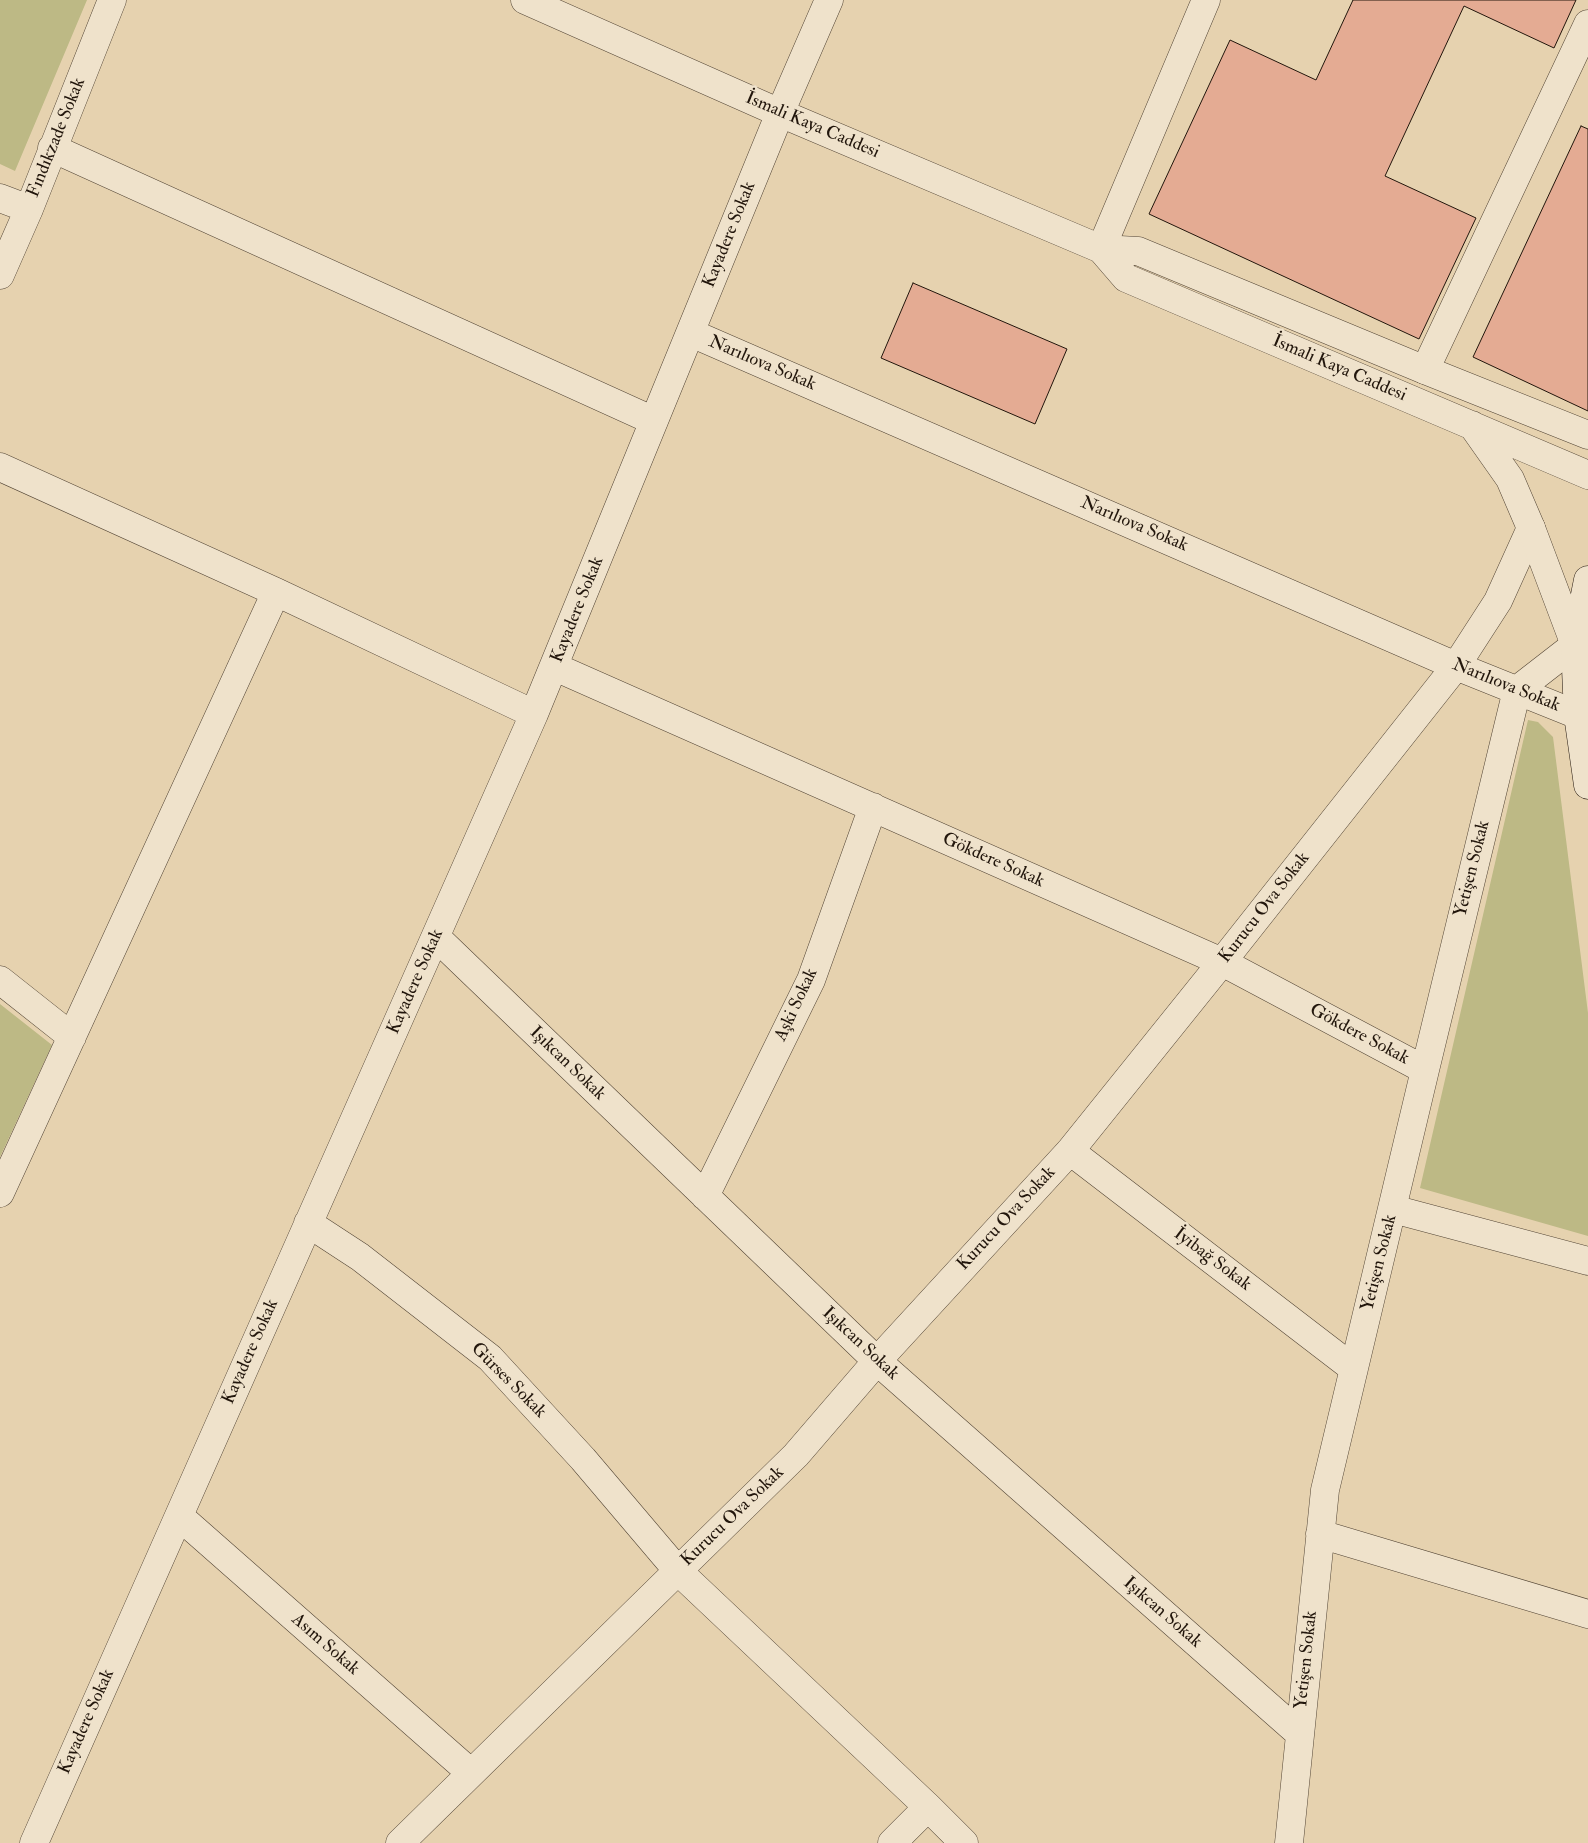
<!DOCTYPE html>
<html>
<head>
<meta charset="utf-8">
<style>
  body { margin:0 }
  canvas { display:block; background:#e6d2af }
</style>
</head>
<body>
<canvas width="1588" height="1843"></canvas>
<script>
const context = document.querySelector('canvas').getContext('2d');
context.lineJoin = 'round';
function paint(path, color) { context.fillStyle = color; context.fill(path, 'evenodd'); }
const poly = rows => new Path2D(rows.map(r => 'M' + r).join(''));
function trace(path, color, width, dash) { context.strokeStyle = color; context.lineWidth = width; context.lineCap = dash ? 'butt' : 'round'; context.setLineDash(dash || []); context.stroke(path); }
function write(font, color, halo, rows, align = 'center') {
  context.font = font + ' "IM FELL Double Pica",serif'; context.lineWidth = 5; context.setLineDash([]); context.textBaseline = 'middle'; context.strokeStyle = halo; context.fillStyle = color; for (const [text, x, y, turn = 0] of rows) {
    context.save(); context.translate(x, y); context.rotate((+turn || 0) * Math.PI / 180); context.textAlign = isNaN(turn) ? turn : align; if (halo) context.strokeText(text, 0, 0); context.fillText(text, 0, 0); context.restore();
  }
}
paint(poly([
  [0,0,87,0,15,171,0,164],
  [1528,720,1538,722,1553,737,1588,1013,1588,1236,1420,1188],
  [0,1004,52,1045,0,1157]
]), '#bdb985');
const building = poly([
  [1353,0,1576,0,1554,48,1464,6,1385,176,1476,218,1419,339,1149,214,1230,40,1316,80,1353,0],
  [1581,126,1588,129,1588,411,1473,357,1581,126],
  [913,283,1067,349,1035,424,881,358,913,283]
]);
paint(building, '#e4ab93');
trace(building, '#22160c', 1);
const minor = poly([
  [52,148,654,421],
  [0,198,29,209],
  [1101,249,1206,0],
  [0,275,29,209,112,0],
  [691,333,1456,666,1578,715],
  [1425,370,1588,24],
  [0,467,276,592,534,714],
  [555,667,1222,962,1425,1070],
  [436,937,877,1361,1300,1734],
  [0,980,72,1037],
  [1070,1151,1354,1369],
  [0,1193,276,592],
  [705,1196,811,980,873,807],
  [1393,1209,1588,1261],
  [308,1223,360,1257,490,1358,583,1459,678,1571,928,1807,964,1843],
  [179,1516,471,1773],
  [1320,1534,1588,1614],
  [34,1843,534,714,780,113,829,0],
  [400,1843,796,1455,877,1361,1070,1151,1222,962,1456,666,1498,601,1531,528],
  [892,1843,928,1807],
  [1289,1843,1325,1490,1425,1070,1517,690,1575,645]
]);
const tertiary = poly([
  [525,0,780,113,1101,249,1138,251,1425,370,1588,435],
  [1101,249,1126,278,1588,475],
  [1472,425,1510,479,1531,528,1575,645]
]);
const secondary = poly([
  [1588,580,1575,645,1578,715,1588,785]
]);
trace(minor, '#534535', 29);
trace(tertiary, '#534535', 29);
trace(secondary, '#22160c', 29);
trace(minor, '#efe2cb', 28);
trace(tertiary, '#efe2cb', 28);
trace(secondary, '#efe2cb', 28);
write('18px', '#22160c', '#efe2cb', [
  ["İsmali Kaya Caddesi",812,126,23],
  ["Fındıkzade Sokak",57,138,-68],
  ["Kayadere Sokak",730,235,-68],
  ["Narılıova Sokak",762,364,23],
  ["İsmali Kaya Caddesi",1339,369,23],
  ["Narılıova Sokak",1134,525,23],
  ["Kayadere Sokak",578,610,-68],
  ["Narılıova Sokak",1506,686,22],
  ["Gökdere Sokak",993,861,24],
  ["Yetişen Sokak",1473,869,-76],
  ["Kurucu Ova Sokak",1265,908,-52],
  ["Kayadere Sokak",416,982,-66],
  ["Aşki Sokak",797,1005,-65],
  ["Gökdere Sokak",1359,1035,28],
  ["Işıkcan Sokak",567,1064,44],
  ["Kurucu Ova Sokak",1007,1219,-47],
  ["İyibağ Sokak",1212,1260,37],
  ["Yetişen Sokak",1380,1263,-76],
  ["Işıkcan Sokak",860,1344,43],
  ["Kayadere Sokak",251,1352,-66],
  ["Gürses Sokak",508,1381,45],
  ["Kurucu Ova Sokak",733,1517,-44],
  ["Işıkcan Sokak",1162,1613,41],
  ["Asım Sokak",325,1645,41],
  ["Yetişen Sokak",1307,1660,-84],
  ["Kayadere Sokak",87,1722,-66]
]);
</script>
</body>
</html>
